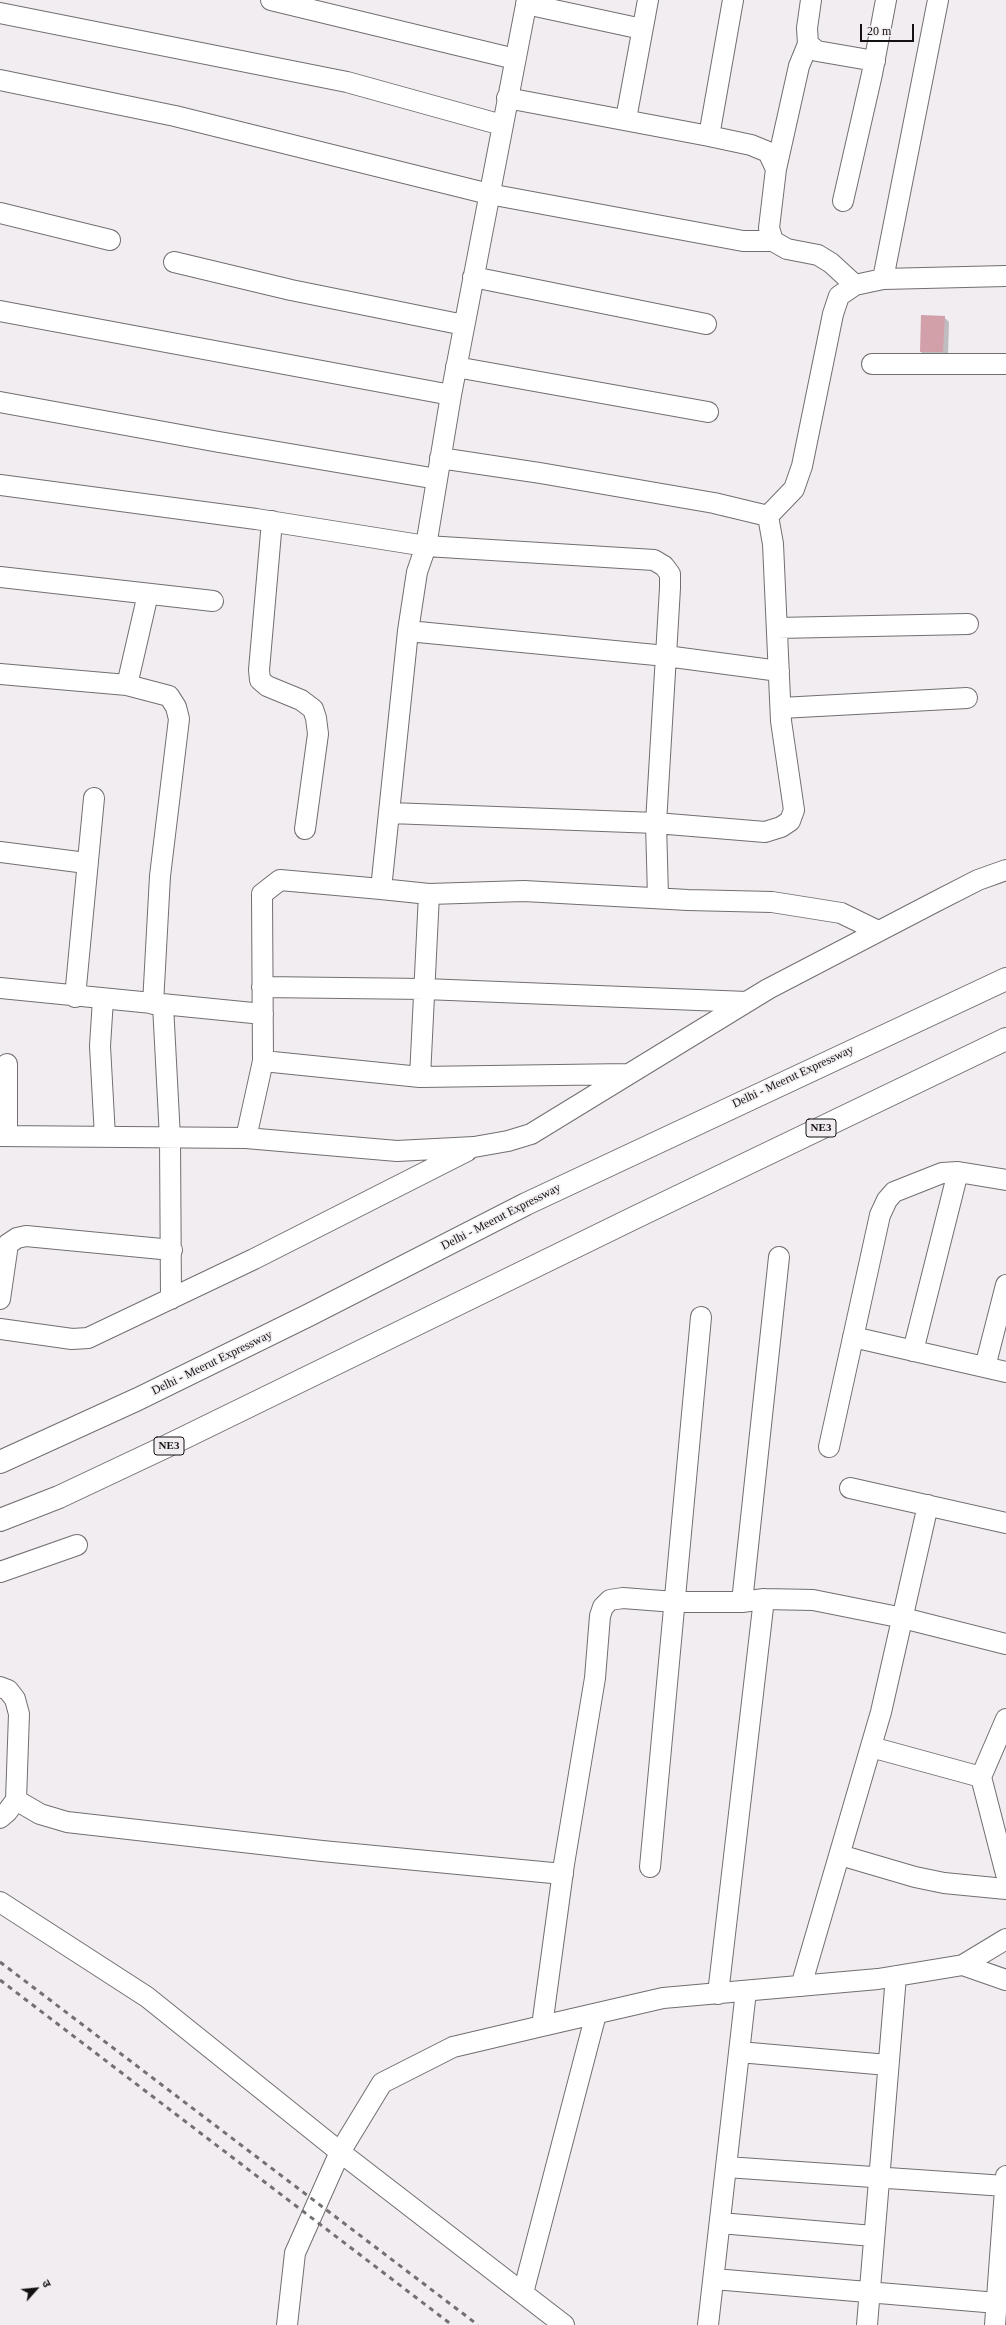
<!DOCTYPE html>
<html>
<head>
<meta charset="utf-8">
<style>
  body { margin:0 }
  #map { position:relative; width:1006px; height:2325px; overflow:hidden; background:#f1edf0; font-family:"Times New Roman","Noto Sans Devanagari",serif }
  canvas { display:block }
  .north { position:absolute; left:16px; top:2269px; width:40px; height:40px; -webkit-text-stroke:3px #f1edf0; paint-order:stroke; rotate:63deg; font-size:11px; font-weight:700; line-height:16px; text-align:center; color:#131112 }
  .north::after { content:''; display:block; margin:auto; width:14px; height:18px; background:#131112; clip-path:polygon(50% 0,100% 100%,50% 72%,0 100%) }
  .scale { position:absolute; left:860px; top:24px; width:54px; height:18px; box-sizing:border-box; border:2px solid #131112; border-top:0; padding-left:5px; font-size:12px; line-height:14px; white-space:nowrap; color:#131112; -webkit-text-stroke:3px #f1edf0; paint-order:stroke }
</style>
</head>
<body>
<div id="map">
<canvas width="1006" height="2325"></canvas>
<div class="north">उ</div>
<div class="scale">20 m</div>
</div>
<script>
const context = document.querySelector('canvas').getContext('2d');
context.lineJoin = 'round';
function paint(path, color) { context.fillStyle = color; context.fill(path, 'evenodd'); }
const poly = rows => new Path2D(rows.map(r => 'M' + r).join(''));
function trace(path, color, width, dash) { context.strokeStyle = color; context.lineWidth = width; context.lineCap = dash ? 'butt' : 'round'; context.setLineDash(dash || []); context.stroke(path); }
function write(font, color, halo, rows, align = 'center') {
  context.font = font + ' "Times New Roman",serif'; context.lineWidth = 3; context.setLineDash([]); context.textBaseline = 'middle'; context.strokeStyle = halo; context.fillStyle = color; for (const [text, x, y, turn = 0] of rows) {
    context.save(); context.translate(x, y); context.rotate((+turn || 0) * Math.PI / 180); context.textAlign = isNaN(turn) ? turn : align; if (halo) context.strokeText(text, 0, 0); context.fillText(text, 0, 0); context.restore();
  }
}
paint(poly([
  [922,316,944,317,949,322,948,357,926,357,921,352]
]), '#0003');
paint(poly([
  [921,315,945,316,943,352,920,352]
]), '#d1a0a9');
const street = poly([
  [271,0,515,59],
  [811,0,807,28,808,44,817,51,875,61],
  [526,4,642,29],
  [0,13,347,82,502,125],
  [0,80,175,116,489,194,743,241,773,241],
  [507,98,709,136,751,145,768,152,776,169,769,228,773,241,787,249,818,255,831,263,855,285],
  [626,119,648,0],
  [709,136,733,0],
  [776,169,799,66,808,44],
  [843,201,872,74,886,0],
  [0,213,110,240],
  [174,262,291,290,464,325],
  [473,277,706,324],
  [883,279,938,0],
  [0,311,451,395],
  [872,364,1006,364],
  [456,367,708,412],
  [0,402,219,442,437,479],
  [0,485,256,519,426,546,654,560,664,566,670,574,670,588,656,823,658,897],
  [768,516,794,489,802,466,833,314,839,296,855,285,883,279,1006,276],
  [272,521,259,670,260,680,267,686,301,700,313,709,316,718,318,734,305,829],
  [0,577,213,601],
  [777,628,968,624],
  [408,631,666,656,779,671],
  [0,674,127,685,169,696,176,707,179,719,160,876,153,1004],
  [127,685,148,594],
  [781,708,967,698],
  [390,813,656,823,765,832,781,827,790,821,794,810,781,721,773,544,768,516,714,503,540,473,440,458],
  [0,852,86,863],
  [381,889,429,894,524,891,688,900,772,902,841,913,878,931],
  [262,987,425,989,747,1002],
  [0,988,263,1014],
  [75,997,94,798],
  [103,999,100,1046,105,1137],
  [163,1005,170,1138,171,1299],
  [263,1061,420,1077,628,1074],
  [7,1064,7,1136],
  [420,1077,429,894],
  [0,1136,246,1138,263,1061,262,894,280,880,381,889,408,631,417,572,426,546,451,395,527,0],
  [246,1138,397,1151,474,1147,508,1141,531,1134,768,989,935,902,978,880,1006,870],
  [0,1299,8,1244,17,1238,26,1236,172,1250],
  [0,1329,72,1339,88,1338,254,1259,467,1151],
  [853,1337,1006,1372],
  [913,1351,958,1172],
  [985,1367,1006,1285],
  [829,1447,880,1215,887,1200,894,1192,942,1173,958,1172,1006,1180],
  [850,1488,1006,1523],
  [0,1572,77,1545],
  [742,1602,779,1257],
  [0,1687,8,1690,15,1699,19,1714,16,1800,7,1812,0,1818],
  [1006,1719,981,1777,1006,1874],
  [871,1747,981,1777],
  [16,1800,40,1814,67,1822,322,1851,563,1874],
  [840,1855,915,1877,944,1883,1006,1889],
  [650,1867,701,1317],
  [0,1902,147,1997,340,2152,564,2325],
  [963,1965,1006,1980],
  [801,1986,881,1712,928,1505],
  [718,1994,764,1599],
  [542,2026,564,1864,595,1678,600,1616,603,1607,610,1600,623,1598,675,1602,742,1602,764,1599,813,1600,903,1618,1006,1644],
  [739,2052,888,2065],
  [726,2167,1005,2186],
  [720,2223,873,2236],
  [714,2279,997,2303],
  [523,2293,596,2014],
  [287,2325,295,2253,340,2152,382,2083,453,2047,542,2026,663,1998,878,1979,963,1965,1006,1939],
  [708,2325,746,1991],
  [867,2325,896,1976],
  [995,2325,1006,2176]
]);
const highway = poly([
  [0,1462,138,1399,309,1315,526,1204,1006,979],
  [0,1520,59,1497,165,1447,636,1217,1006,1039]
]);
trace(street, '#726e71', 22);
trace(highway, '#726e71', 24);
trace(street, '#fff', 20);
trace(highway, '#fff', 22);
trace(poly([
  [0,1962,478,2325],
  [0,1980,452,2325]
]), '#737072', 3, [5, 5]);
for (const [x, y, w] of [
  [821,1128,30],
  [169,1446,30]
]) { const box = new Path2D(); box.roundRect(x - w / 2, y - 9, w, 18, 3); context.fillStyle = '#f1edf0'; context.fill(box); trace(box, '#131112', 1); }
write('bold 11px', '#131112', null, [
  ["NE3",821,1128],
  ["NE3",169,1446]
]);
write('12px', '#131112', '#f1edf0', [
  ["Delhi - Meerut Expressway",793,1077,-25],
  ["Delhi - Meerut Expressway",501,1217,-27],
  ["Delhi - Meerut Expressway",212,1363,-26]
]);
</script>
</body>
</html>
